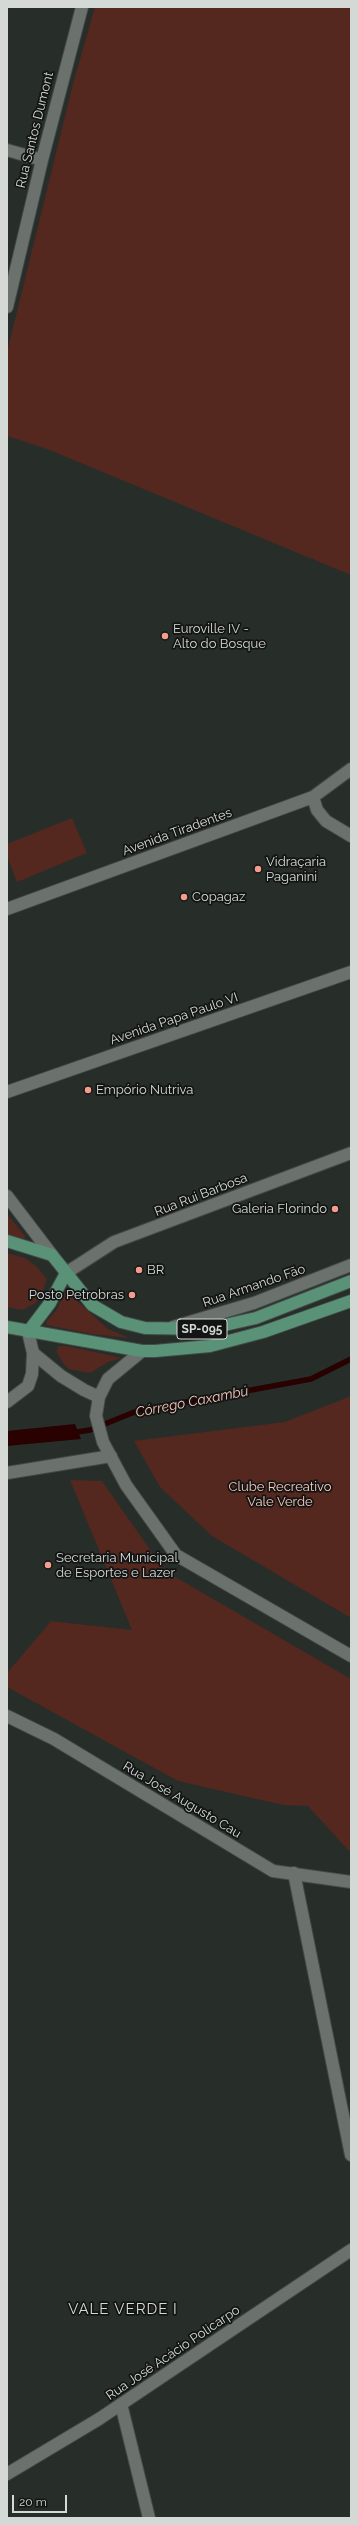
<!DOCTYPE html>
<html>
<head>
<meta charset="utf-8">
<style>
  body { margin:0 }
  #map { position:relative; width:358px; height:2525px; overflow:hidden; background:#272e2a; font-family:Raleway,sans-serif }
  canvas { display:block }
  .frame { position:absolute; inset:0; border:8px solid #d5d9d6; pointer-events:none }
  .scale { position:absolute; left:12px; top:2495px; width:55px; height:18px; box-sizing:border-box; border:2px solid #d5d9d6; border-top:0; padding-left:5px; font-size:12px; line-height:14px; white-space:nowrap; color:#d5d9d6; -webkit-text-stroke:3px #121513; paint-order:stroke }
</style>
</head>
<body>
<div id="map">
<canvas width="358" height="2525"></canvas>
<div class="frame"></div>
<div class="scale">20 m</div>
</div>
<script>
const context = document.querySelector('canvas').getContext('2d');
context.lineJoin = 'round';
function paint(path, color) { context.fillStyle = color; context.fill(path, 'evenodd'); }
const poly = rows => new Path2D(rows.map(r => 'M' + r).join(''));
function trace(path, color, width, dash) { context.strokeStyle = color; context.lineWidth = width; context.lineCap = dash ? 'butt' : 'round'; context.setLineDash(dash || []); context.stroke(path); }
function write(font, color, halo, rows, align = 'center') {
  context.font = font + ' Raleway,sans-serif'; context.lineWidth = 3.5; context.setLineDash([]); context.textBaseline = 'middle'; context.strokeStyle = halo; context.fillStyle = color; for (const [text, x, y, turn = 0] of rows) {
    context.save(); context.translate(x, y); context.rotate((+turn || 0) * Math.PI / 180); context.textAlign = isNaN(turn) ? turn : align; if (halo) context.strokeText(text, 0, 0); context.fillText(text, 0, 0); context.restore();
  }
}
paint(poly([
  [95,7,351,7,351,575,47,449,7,436,7,352,73,84],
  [72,818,87,853,17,882,7,856,7,844],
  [7,1214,25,1236,25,1238,22,1240,7,1234],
  [7,1253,25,1258,37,1267,47,1279,40,1298,34,1304,22,1310,7,1307],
  [66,1291,108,1329,129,1338,92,1334,47,1325,46,1322,56,1311],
  [59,1346,66,1346,122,1358,108,1362,90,1373,79,1371,69,1369,63,1363,56,1351],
  [351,1396,351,1618,212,1536,160,1487,134,1441,285,1422],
  [70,1480,102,1481,165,1571,351,1679,351,1850,348,1850,308,1806,283,1805,178,1781,7,1687,7,1673,51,1621,132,1630]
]), '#54271f');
paint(poly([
  [75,1424,81,1439,7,1446,7,1431]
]), '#280100');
trace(poly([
  [71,1433,90,1430,137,1411,311,1379,351,1359]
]), '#280100', 5.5);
const street = poly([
  [7,150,42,160],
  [7,307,42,160,82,7],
  [313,797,317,810,326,821,351,836],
  [7,909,313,797,351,769],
  [7,1092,351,972],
  [7,1196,52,1255],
  [66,1273,114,1242,351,1153],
  [142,1351,108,1379,99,1397,96,1416,103,1442,126,1485,176,1555,351,1656],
  [33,1353,61,1376,84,1390,99,1397],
  [7,1716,54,1739,273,1871,351,1882],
  [294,1873,351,2155],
  [121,2404,149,2518],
  [7,2474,99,2419,351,2250]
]);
const secondary = poly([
  [173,1327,254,1303,351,1265],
  [7,1402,28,1386,32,1374,33,1353,28,1332],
  [7,1473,111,1456]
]);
const primary = poly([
  [7,1241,52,1255,92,1305,121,1322,145,1328,207,1329,256,1318,351,1281],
  [7,1327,142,1351,155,1351,210,1346,263,1332,351,1301],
  [28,1332,50,1303,66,1273]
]);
trace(street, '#434946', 14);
trace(secondary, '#434946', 14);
trace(primary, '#434946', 14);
trace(street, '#6b726e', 12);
trace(secondary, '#6b726e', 12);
trace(primary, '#5a9278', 12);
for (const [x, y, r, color] of [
  [165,636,4,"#f49d8d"],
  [258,869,4,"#f49d8d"],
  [184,897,4,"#f49d8d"],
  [88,1090,4,"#f49d8d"],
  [335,1209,4,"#f49d8d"],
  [139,1270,4,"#f49d8d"],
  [132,1295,4,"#f49d8d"],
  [48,1565,4,"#f49d8d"]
]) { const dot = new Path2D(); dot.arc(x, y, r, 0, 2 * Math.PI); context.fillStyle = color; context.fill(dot); trace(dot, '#121513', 1.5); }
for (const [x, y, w] of [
  [202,1329,50]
]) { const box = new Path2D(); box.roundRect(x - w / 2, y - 10, w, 20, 3); context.fillStyle = '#121513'; context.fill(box); trace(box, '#d5d9d6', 1); }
write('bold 12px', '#d5d9d6', null, [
  ["SP-095",202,1329]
]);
write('13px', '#d5d9d6', '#121513', [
  ["Rua Santos Dumont",35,130,-76],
  ["Avenida Tiradentes",177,832,-20],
  ["Avenida Papa Paulo VI",174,1019,-19],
  ["Rua Rui Barbosa",201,1195,-21],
  ["Rua Armando Fão",254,1286,-19],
  ["Rua José Augusto Cau",182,1800,31],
  ["Rua José Acácio Policarpo",173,2353,-34]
]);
write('13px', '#d5d9d6', '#121513', [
  ["Euroville IV -",173,629],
  ["Alto do Bosque",173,644],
  ["Vidraçaria",266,862],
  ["Paganini",266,877],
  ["Copagaz",192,897],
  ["Empório Nutriva",96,1090],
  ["Galeria Florindo",327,1209,"right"],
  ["BR",147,1270],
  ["Posto Petrobras",124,1295,"right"],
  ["Secretaria Municipal",56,1558],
  ["de Esportes e Lazer",56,1573]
], 'left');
write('13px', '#fcc9bf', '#121513', [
  ["Clube Recreativo",280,1487],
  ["Vale Verde",280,1502]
]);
write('italic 14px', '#fac7bd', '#121513', [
  ["Córrego Caxambú",192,1402,-11]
]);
context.letterSpacing = '1px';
write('15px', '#d5d9d6', '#121513', [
  ["VALE VERDE I",123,2309]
]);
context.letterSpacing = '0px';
</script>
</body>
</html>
